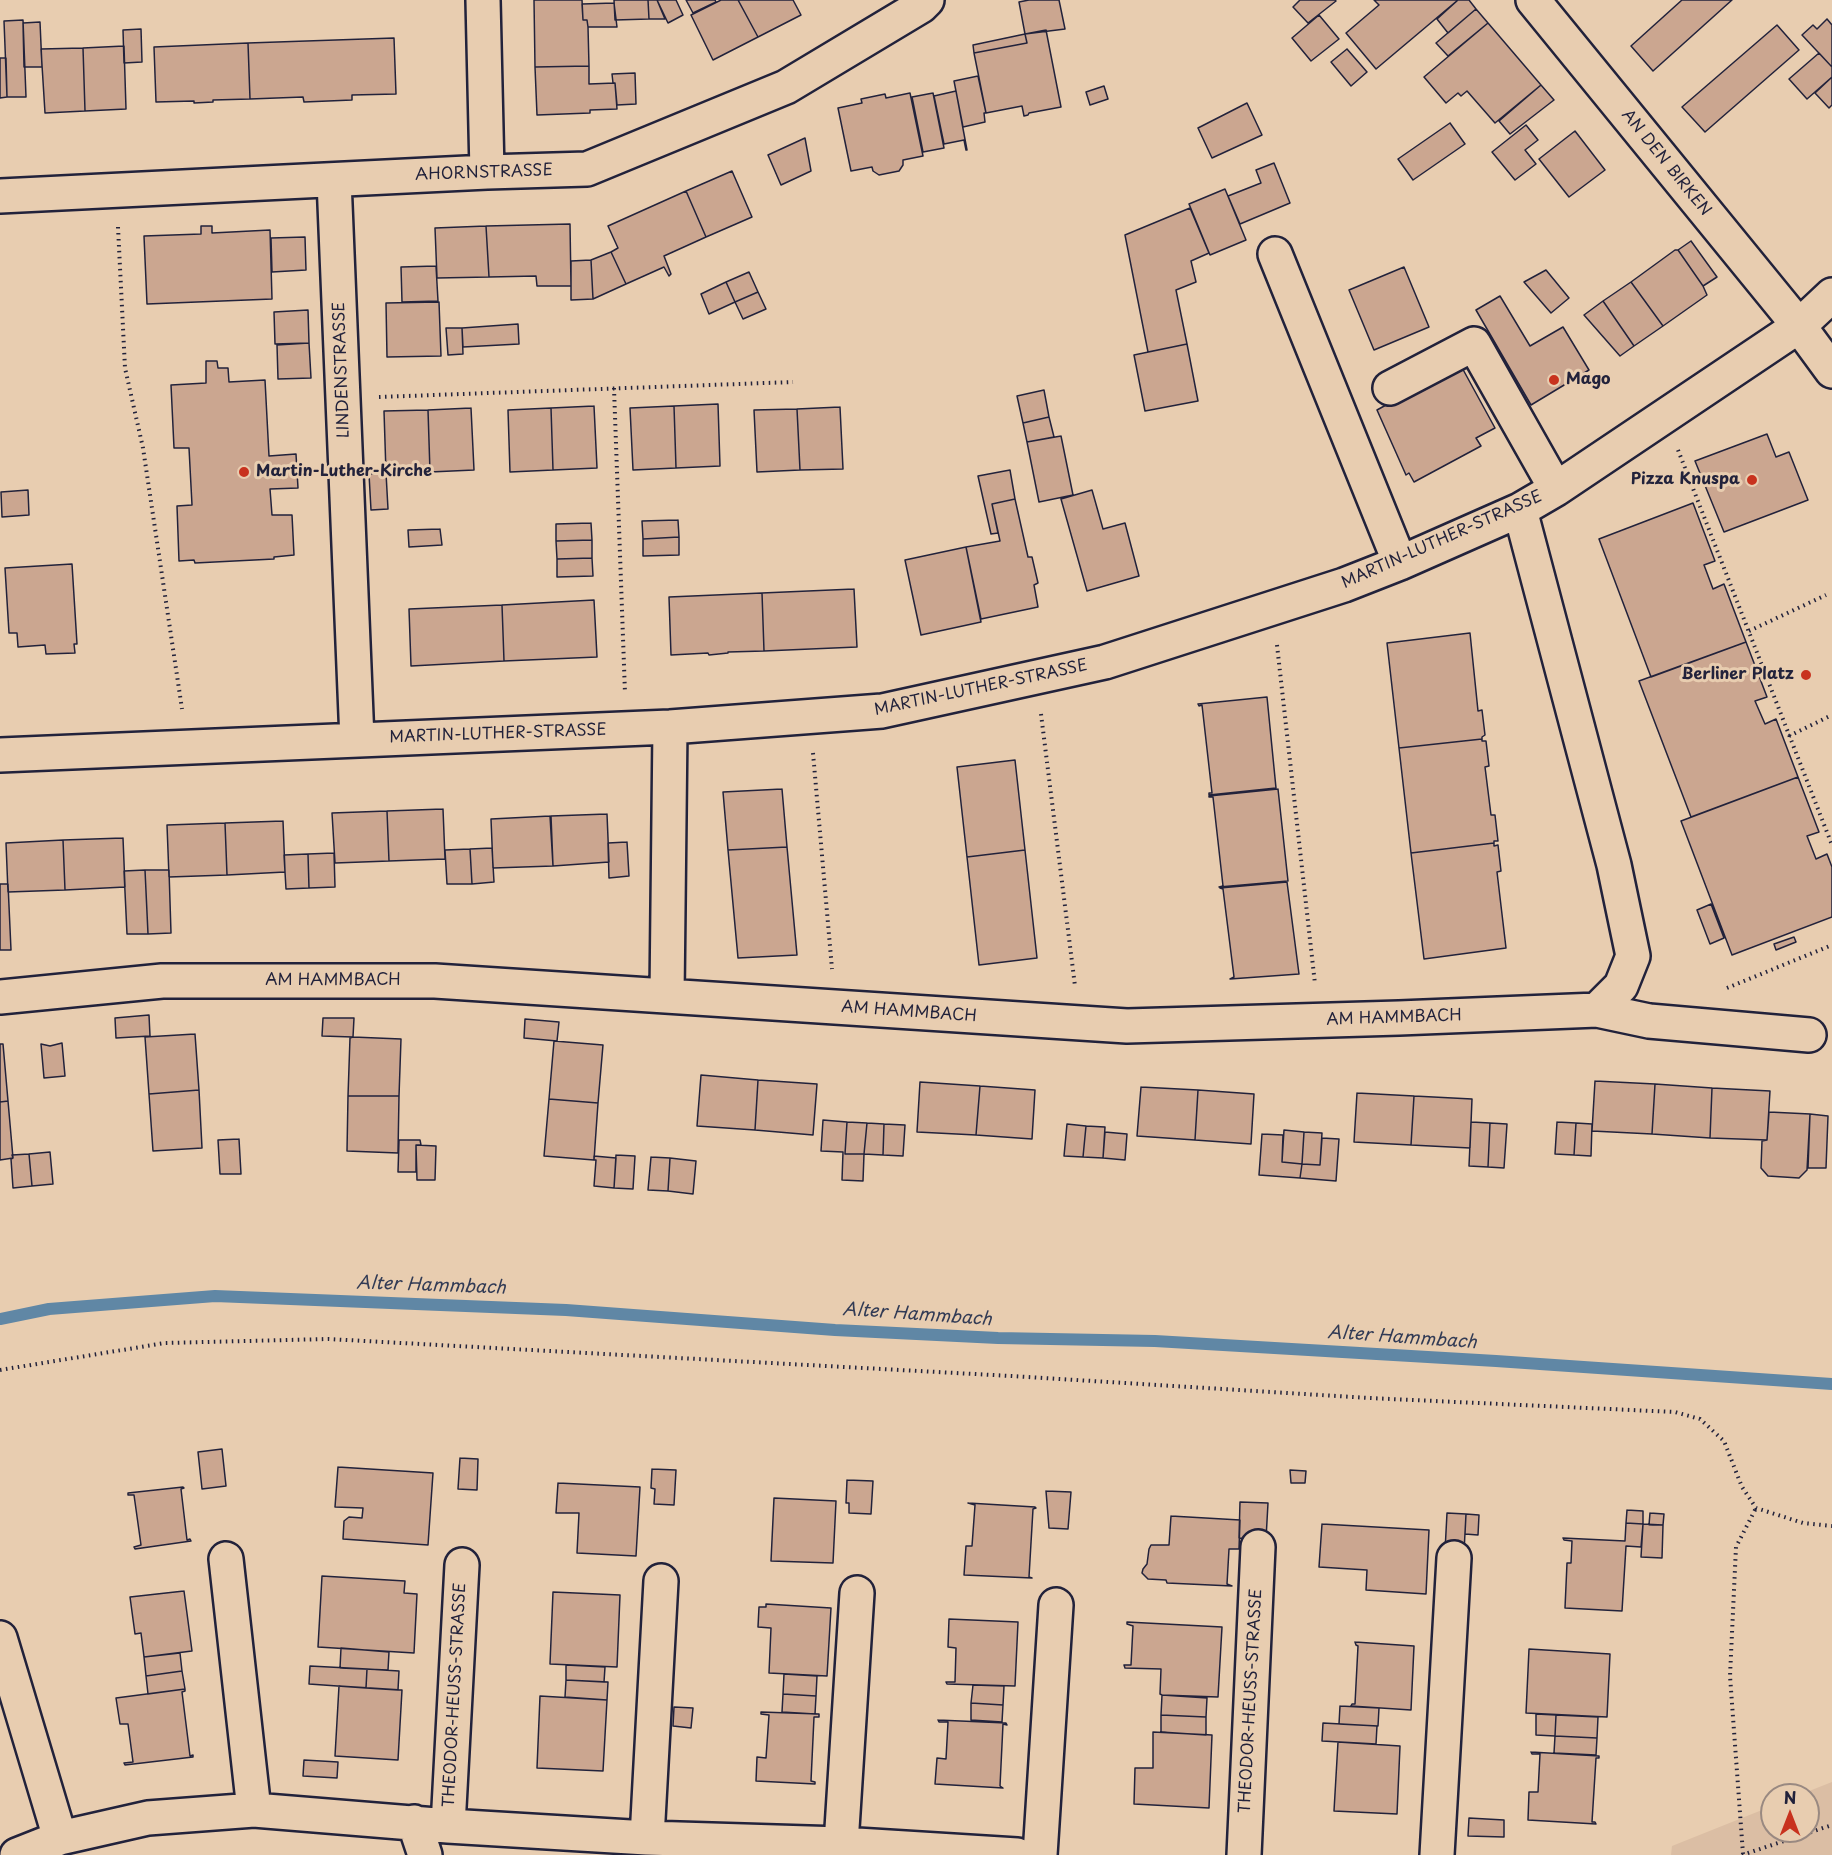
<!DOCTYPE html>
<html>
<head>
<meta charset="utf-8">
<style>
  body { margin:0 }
  #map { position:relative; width:1832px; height:1855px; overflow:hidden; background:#e8cdb0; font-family:"Playpen Sans",sans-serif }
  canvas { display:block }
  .north { position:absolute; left:1760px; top:1783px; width:60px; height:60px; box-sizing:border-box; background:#e8cdb0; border:2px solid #998981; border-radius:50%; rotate:0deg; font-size:16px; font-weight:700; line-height:24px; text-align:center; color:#22223b }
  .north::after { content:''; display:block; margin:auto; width:21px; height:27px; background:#c8321e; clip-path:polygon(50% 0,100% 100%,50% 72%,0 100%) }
</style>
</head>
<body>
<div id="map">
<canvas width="1832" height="1855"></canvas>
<div class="north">N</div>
</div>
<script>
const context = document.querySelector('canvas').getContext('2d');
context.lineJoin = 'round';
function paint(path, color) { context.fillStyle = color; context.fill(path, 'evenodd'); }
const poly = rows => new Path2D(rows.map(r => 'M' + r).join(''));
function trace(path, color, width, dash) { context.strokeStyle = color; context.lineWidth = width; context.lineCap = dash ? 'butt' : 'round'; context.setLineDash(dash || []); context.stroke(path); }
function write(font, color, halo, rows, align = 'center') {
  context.font = font + ' "Playpen Sans",sans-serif'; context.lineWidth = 6; context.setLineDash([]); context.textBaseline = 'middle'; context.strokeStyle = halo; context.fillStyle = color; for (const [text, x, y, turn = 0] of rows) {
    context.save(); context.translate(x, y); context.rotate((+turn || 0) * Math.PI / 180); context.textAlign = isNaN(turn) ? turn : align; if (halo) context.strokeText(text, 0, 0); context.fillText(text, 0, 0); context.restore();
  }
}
paint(poly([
  [1832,1782,1832,1855,1671,1855,1672,1846,1772,1806,1772,1831,1808,1831,1808,1795,1799,1795]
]), '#dbbea4');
trace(poly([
  [0,1319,49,1309,215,1296,566,1310,835,1330,998,1338,1155,1341,1496,1361,1832,1384]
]), '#6087a5', 12);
const building = poly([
  [534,0,582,0,583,20,587,20,588,27,589,66,535,67,534,0],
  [614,0,648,0,649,19,615,20,614,0],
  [648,0,657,0,665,19,649,19,648,0],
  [657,0,676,0,683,15,668,23,657,0],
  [686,0,715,0,716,2,693,13,686,0],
  [721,0,738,0,758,37,713,60,691,15,721,0],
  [738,0,793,0,801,15,758,37,738,0],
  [1029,0,1059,0,1065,29,1025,34,1019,2,1029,0],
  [1300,0,1335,0,1336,1,1308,23,1293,7,1300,0],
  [1374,0,1458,0,1376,69,1346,33,1379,5,1374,0],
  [1458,0,1469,0,1476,9,1448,33,1437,19,1458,0],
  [1682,0,1732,0,1653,71,1631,46,1682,0],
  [614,3,617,27,588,27,587,20,583,20,582,4,614,3],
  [1476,9,1488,23,1448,56,1436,43,1476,9],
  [1319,15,1339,39,1311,61,1292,38,1319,15],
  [1827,19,1832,25,1832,67,1802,35,1813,25,1817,29,1827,19],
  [23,20,26,97,7,97,4,21,23,20],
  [40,22,42,67,24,67,23,23,40,22],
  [1488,23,1541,85,1495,123,1467,91,1461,96,1458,93,1446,103,1424,77,1488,23],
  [1777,25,1799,50,1705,132,1682,107,1777,25],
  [141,29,142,62,124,63,123,30,141,29],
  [1046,30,1061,107,1029,113,1028,115,1024,116,1022,106,986,113,974,53,1027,43,1025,34,1046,30],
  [1025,34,1027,43,974,53,973,45,1025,34],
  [394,38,396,94,352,95,352,100,304,102,303,97,250,99,248,43,394,38],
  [248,43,250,99,213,100,213,102,194,103,194,101,156,102,154,47,248,43],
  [124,46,126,109,85,111,83,48,124,46],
  [83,48,85,111,45,113,41,49,83,48],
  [1347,49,1367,72,1351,86,1331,62,1347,49],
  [1819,53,1832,67,1832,77,1807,99,1789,79,1819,53],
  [0,58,6,58,7,97,0,98,0,58],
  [589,66,589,84,615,83,617,109,590,110,590,113,537,115,535,67,589,66],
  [635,73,636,104,617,105,615,83,613,83,612,74,635,73],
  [978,76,986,113,984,113,985,122,963,127,954,81,978,76],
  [1832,77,1832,105,1829,108,1815,93,1832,77],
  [1541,85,1554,100,1510,134,1499,121,1541,85],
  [1104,86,1108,99,1090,105,1086,92,1104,86],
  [956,91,967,150,966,150,964,140,944,144,934,96,956,91],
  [910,93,923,156,903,160,903,165,899,171,879,175,873,171,872,167,851,171,838,108,862,103,861,99,885,94,886,98,910,93],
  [933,93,944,148,923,152,912,97,933,93],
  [1247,103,1262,135,1212,158,1198,128,1247,103],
  [1450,123,1465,144,1413,180,1398,159,1450,123],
  [1526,125,1538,140,1525,150,1536,164,1515,180,1492,152,1526,125],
  [1575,131,1605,170,1569,197,1539,159,1575,131],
  [805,138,811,171,781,185,768,155,805,138],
  [1274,163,1290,203,1240,224,1228,196,1261,183,1256,170,1274,163],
  [732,171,752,217,706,237,686,191,732,171],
  [1225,189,1246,240,1210,255,1189,204,1225,189],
  [686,191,706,237,664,256,671,274,669,276,664,267,626,284,611,252,618,248,608,226,686,191],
  [1190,208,1209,253,1191,261,1196,282,1176,290,1187,344,1148,352,1125,235,1190,208],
  [570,224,571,286,537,286,536,276,489,277,486,226,570,224],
  [201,226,212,226,212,233,270,230,272,299,147,304,144,236,201,234,201,226],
  [486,226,489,277,437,278,435,228,486,226],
  [305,237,306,270,272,272,271,238,305,237],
  [1691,241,1717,277,1703,286,1678,250,1691,241],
  [1675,250,1678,250,1703,286,1707,295,1663,326,1631,282,1675,250],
  [611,252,626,284,593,299,591,260,611,252],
  [591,260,593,299,571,300,571,261,591,260],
  [436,266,438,301,402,302,401,267,436,266],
  [1404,267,1429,327,1374,350,1349,290,1404,267],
  [1546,270,1569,298,1551,313,1524,282,1546,270],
  [749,272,758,292,735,302,726,282,749,272],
  [726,282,735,302,709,314,701,294,726,282],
  [1631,282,1663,326,1634,346,1603,301,1631,282],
  [758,292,766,309,743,319,735,302,758,292],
  [1500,296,1530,346,1563,327,1589,370,1531,405,1476,310,1500,296],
  [1603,301,1634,346,1620,356,1584,315,1603,301],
  [439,302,441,356,387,357,386,303,439,302],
  [308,310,309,343,275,344,274,312,308,310],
  [518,324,519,344,463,347,462,328,518,324],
  [446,328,462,328,463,354,448,355,446,328],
  [309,343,311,378,278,379,277,345,309,343],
  [1187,344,1198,401,1145,411,1134,355,1187,344],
  [206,361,217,361,218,368,228,368,229,382,265,380,269,456,296,454,298,488,270,489,272,515,292,515,294,555,274,557,274,559,195,563,194,560,179,561,177,506,192,505,189,448,174,448,171,385,206,383,206,361],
  [1460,364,1495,428,1476,438,1481,446,1414,482,1409,473,1406,475,1377,410,1460,364],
  [1044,390,1049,417,1023,423,1017,396,1044,390],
  [718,404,720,466,676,468,674,406,718,404],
  [594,406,597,468,553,470,551,408,594,406],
  [674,406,676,468,633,470,630,408,674,406],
  [840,407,843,469,800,470,797,409,840,407],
  [471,408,474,470,430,472,428,410,471,408],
  [551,408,553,470,510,472,508,410,551,408],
  [797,409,800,470,757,472,754,410,797,409],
  [428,410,430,472,386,473,384,411,428,410],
  [1049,417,1054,437,1027,442,1023,423,1049,417],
  [1767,434,1776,457,1789,452,1808,500,1724,532,1695,461,1767,434],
  [1061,436,1073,495,1039,502,1027,442,1061,436],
  [1010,470,1015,499,992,504,998,533,991,534,978,476,1010,470],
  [386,473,388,509,371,510,369,474,386,473],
  [28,490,29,515,2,517,1,492,28,490],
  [1092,490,1103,529,1125,523,1139,576,1087,591,1061,499,1092,490],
  [1015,499,1028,557,1032,557,1038,583,1034,585,1038,607,981,619,966,547,1000,541,992,504,1015,499],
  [1693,503,1715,561,1704,565,1713,589,1724,584,1746,642,1651,677,1599,539,1693,503],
  [678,520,679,537,643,539,642,521,678,520],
  [591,523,592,540,556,541,556,524,591,523],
  [440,529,442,545,409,547,408,530,440,529],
  [679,537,679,555,643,556,643,539,679,537],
  [592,540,592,558,557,559,556,541,592,540],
  [966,547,981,622,921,635,905,560,966,547],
  [592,558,593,576,557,577,557,559,592,558],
  [72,564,77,644,74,644,75,653,46,654,45,645,18,647,17,633,9,633,5,568,72,564],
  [854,589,857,647,764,651,762,593,854,589],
  [762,593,764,651,728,652,728,653,709,655,708,653,671,655,669,597,762,593],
  [594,600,597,657,504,661,502,605,594,600],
  [502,605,504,661,411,666,409,609,502,605],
  [1470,633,1478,711,1482,710,1485,735,1482,737,1482,739,1399,748,1387,643,1470,633],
  [1746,642,1767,697,1755,701,1765,724,1776,719,1798,777,1691,817,1639,681,1746,642],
  [1267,697,1276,788,1209,795,1209,793,1212,793,1202,705,1199,706,1198,704,1267,697],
  [1482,739,1482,741,1486,741,1489,766,1485,767,1491,815,1495,815,1498,841,1494,841,1494,843,1411,853,1399,748,1482,739],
  [1015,760,1025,850,967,857,957,767,1015,760],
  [1798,777,1819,832,1807,836,1816,859,1827,854,1832,867,1832,917,1732,955,1681,821,1798,777],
  [782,789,787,847,728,850,723,792,782,789],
  [1278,789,1288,881,1219,887,1223,886,1213,797,1209,797,1209,796,1278,789],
  [443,809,445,859,389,861,387,811,443,809],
  [387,811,389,861,335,863,332,813,387,811],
  [607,814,609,862,553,866,551,816,607,814],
  [550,816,553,866,493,868,491,819,550,816],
  [283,821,285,872,227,875,225,823,283,821],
  [225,823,227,875,169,877,167,825,225,823],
  [123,838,125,887,65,890,63,840,123,838],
  [63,840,65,890,8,892,6,843,63,840],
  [627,842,629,876,609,878,608,843,627,842],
  [1494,843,1494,846,1498,845,1501,871,1497,872,1506,948,1424,959,1411,853,1494,843],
  [787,847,797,955,738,958,728,850,787,847],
  [492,848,494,882,472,884,470,849,492,848],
  [470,849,472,884,447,884,445,850,470,849],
  [1025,850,1037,958,979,965,967,857,1025,850],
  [334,853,335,887,309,888,308,854,334,853],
  [308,854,309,888,286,889,284,855,308,854],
  [145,870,169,870,171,933,148,934,145,870],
  [145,870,148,934,127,934,124,871,145,870],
  [1287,882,1299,974,1230,979,1234,977,1223,889,1220,888,1287,882],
  [0,884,8,884,11,950,0,950,0,884],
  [1711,904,1724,938,1710,944,1697,910,1711,904],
  [1794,937,1796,942,1776,950,1774,944,1794,937],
  [149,1015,150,1036,116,1038,115,1018,149,1015],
  [323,1018,354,1018,353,1037,322,1036,323,1018],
  [525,1019,559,1022,557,1041,524,1038,525,1019],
  [195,1034,199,1090,149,1094,145,1037,195,1034],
  [353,1037,401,1039,399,1096,348,1096,350,1038,353,1037],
  [554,1041,603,1045,598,1103,549,1099,554,1041],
  [62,1043,65,1076,44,1078,41,1044,50,1046,62,1043],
  [0,1044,3,1044,8,1101,0,1102,0,1044],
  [701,1075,758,1080,755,1130,697,1126,701,1075],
  [758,1080,817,1084,813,1135,755,1130,758,1080],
  [1595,1081,1655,1084,1652,1134,1592,1131,1595,1081],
  [920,1082,980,1086,976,1135,917,1132,920,1082],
  [1655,1084,1712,1088,1710,1138,1652,1134,1655,1084],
  [980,1086,1035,1090,1032,1139,976,1135,980,1086],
  [1141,1087,1198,1090,1195,1140,1137,1136,1141,1087],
  [1712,1088,1770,1091,1767,1140,1710,1138,1712,1088],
  [199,1090,202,1148,153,1151,149,1094,199,1090],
  [1198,1090,1254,1094,1251,1144,1195,1140,1198,1090],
  [1357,1093,1414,1096,1411,1145,1354,1142,1357,1093],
  [348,1096,399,1096,398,1153,347,1151,348,1096],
  [1414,1096,1472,1099,1470,1148,1411,1145,1414,1096],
  [549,1099,598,1103,594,1160,544,1156,549,1099],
  [8,1101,13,1158,0,1160,0,1102,8,1101],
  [1769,1112,1810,1114,1807,1170,1799,1178,1768,1176,1761,1168,1762,1141,1767,1140,1769,1112],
  [1810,1114,1828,1116,1826,1168,1808,1168,1810,1114],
  [823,1120,847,1122,845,1154,864,1154,863,1181,842,1180,843,1152,821,1151,823,1120],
  [847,1122,867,1123,864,1154,845,1154,847,1122],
  [1471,1122,1490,1123,1488,1167,1469,1166,1471,1122],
  [1557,1122,1576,1123,1574,1155,1555,1154,1557,1122],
  [867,1123,884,1124,883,1155,864,1154,867,1123],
  [1490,1123,1507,1124,1504,1168,1488,1167,1490,1123],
  [1576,1123,1592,1124,1591,1156,1574,1155,1576,1123],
  [884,1124,905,1125,903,1156,883,1155,884,1124],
  [1067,1124,1086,1126,1083,1157,1064,1156,1067,1124],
  [1086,1126,1105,1127,1103,1158,1083,1157,1086,1126],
  [1284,1130,1304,1132,1302,1164,1282,1162,1284,1130],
  [1105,1132,1127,1134,1125,1160,1103,1158,1105,1132],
  [1304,1132,1322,1133,1320,1165,1302,1164,1304,1132],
  [1262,1134,1283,1135,1282,1162,1302,1164,1300,1178,1259,1175,1262,1134],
  [1322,1138,1339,1139,1336,1181,1300,1178,1302,1164,1320,1165,1322,1138],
  [239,1139,241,1174,220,1174,218,1140,239,1139],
  [399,1140,420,1140,421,1145,416,1145,416,1172,398,1172,399,1140],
  [416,1145,436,1146,435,1180,417,1180,416,1145],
  [50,1152,53,1184,32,1186,29,1154,50,1152],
  [29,1154,32,1186,13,1188,11,1159,13,1158,12,1155,29,1154],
  [616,1155,635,1156,633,1189,614,1188,616,1155],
  [594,1156,616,1158,614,1188,594,1186,596,1160,594,1160,594,1156],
  [651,1157,670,1158,668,1191,648,1190,651,1157],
  [670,1158,696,1161,693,1194,668,1191,670,1158],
  [222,1449,226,1486,202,1489,198,1452,222,1449],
  [460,1458,478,1459,477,1490,458,1489,460,1458],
  [338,1467,433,1473,428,1545,343,1539,344,1521,349,1517,362,1518,363,1508,335,1507,338,1467],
  [652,1469,676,1470,674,1505,654,1504,655,1489,651,1488,652,1469],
  [1290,1470,1306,1471,1305,1483,1291,1483,1290,1470],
  [847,1480,873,1481,871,1514,849,1513,849,1503,846,1503,847,1480],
  [558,1483,640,1487,636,1556,577,1553,579,1513,556,1513,558,1483],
  [183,1487,184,1488,181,1489,187,1540,190,1539,191,1541,135,1549,134,1547,141,1545,134,1495,128,1495,128,1493,183,1487],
  [1046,1491,1071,1492,1068,1529,1049,1528,1046,1491],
  [774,1498,836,1501,833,1563,771,1561,774,1498],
  [1240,1502,1268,1503,1266,1539,1239,1538,1240,1502],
  [968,1503,1035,1507,1036,1508,1033,1509,1029,1577,1032,1578,964,1575,966,1546,972,1546,975,1505,968,1503],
  [1627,1510,1643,1511,1643,1524,1626,1523,1627,1510],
  [1447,1513,1466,1514,1464,1552,1445,1551,1447,1513],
  [1650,1513,1664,1514,1663,1525,1649,1525,1650,1513],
  [1466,1514,1479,1515,1478,1535,1465,1534,1466,1514],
  [1171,1516,1240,1520,1239,1549,1229,1549,1227,1584,1232,1586,1167,1583,1166,1580,1148,1579,1142,1573,1143,1569,1147,1564,1149,1549,1151,1545,1169,1545,1171,1516],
  [1626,1523,1643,1524,1641,1547,1626,1546,1622,1611,1565,1608,1567,1563,1571,1563,1572,1541,1564,1540,1563,1538,1625,1541,1626,1523],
  [1322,1524,1429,1530,1426,1594,1366,1590,1367,1570,1319,1567,1322,1524],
  [1643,1524,1663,1525,1662,1558,1641,1557,1643,1524],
  [322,1576,405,1581,404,1593,417,1594,414,1653,318,1647,322,1576],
  [184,1591,192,1651,144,1657,141,1633,135,1634,130,1597,184,1591],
  [553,1592,620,1595,617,1667,550,1664,553,1592],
  [766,1604,831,1608,827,1676,769,1673,771,1628,758,1627,759,1607,766,1607,766,1604],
  [949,1619,1018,1622,1015,1686,947,1684,946,1682,955,1682,956,1648,948,1647,949,1619],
  [1127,1622,1222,1627,1218,1697,1162,1695,1160,1694,1161,1669,1125,1668,1124,1665,1131,1665,1133,1626,1127,1624,1127,1622],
  [1355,1642,1414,1646,1411,1710,1351,1706,1352,1704,1355,1704,1358,1646,1356,1645,1355,1642],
  [341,1648,389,1652,388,1670,340,1668,341,1648],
  [1529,1649,1610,1654,1607,1717,1526,1713,1529,1649],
  [180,1653,182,1671,146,1676,144,1657,180,1653],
  [566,1665,605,1667,604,1682,566,1680,566,1665],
  [310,1666,367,1669,366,1688,309,1684,310,1666],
  [367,1669,399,1671,398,1690,366,1688,367,1669],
  [182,1671,185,1689,148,1694,146,1676,182,1671],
  [784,1674,817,1676,816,1696,783,1694,784,1674],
  [566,1680,608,1682,607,1700,565,1697,566,1680],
  [973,1685,1004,1686,1003,1705,971,1703,973,1685],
  [339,1686,402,1690,398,1760,335,1756,339,1686],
  [185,1689,185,1691,182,1692,190,1756,193,1755,193,1757,125,1765,124,1763,133,1762,128,1724,120,1724,116,1698,185,1689],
  [783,1694,816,1696,815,1714,782,1712,783,1694],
  [1162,1695,1207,1698,1206,1717,1161,1715,1162,1695],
  [540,1696,607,1700,603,1771,537,1768,540,1696],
  [971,1703,1003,1705,1002,1722,971,1720,971,1703],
  [1340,1706,1379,1708,1378,1726,1339,1724,1340,1706],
  [674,1707,693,1708,691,1728,673,1726,674,1707],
  [761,1712,819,1714,819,1717,814,1717,811,1781,815,1782,815,1784,756,1781,757,1757,766,1758,769,1715,761,1714,761,1712],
  [1536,1714,1556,1715,1555,1736,1536,1735,1536,1714],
  [1161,1715,1206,1717,1206,1735,1161,1732,1161,1715],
  [1556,1715,1598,1717,1597,1738,1555,1736,1556,1715],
  [938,1720,1006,1723,1007,1725,1003,1724,1000,1786,1003,1788,935,1784,937,1758,946,1759,948,1722,939,1722,938,1720],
  [1323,1723,1377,1726,1376,1744,1322,1741,1323,1723],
  [1153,1732,1212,1735,1209,1808,1134,1804,1135,1768,1153,1768,1153,1732],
  [1555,1736,1597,1738,1596,1755,1554,1753,1555,1736],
  [1338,1742,1400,1746,1397,1814,1334,1811,1338,1742],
  [1531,1752,1599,1756,1599,1758,1596,1758,1592,1822,1595,1822,1596,1824,1528,1820,1529,1792,1538,1792,1540,1754,1532,1754,1531,1752],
  [304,1760,338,1762,337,1778,303,1776,304,1760],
  [1469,1818,1504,1820,1504,1837,1468,1836,1469,1818]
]);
paint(building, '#cba690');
trace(building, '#22223b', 1.5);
const minor = poly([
  [483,0,487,172],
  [1533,0,1799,326,1832,371],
  [334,180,357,740],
  [0,196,487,172,587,169,786,87,921,6,927,0],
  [1275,254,1400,563],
  [1390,388,1474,344,1556,489],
  [0,755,670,727,882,711,1105,662,1344,585,1400,563,1520,510,1556,489,1799,326,1832,295],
  [667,996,670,727],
  [0,997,162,981,435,981,1127,1026,1399,1018,1597,1010,1621,986,1633,956,1614,865,1520,510],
  [1597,1010,1649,1021,1809,1035],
  [226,1559,254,1810],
  [0,1638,60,1838],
  [414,1822,425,1855],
  [448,1826,462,1565],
  [647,1838,661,1581],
  [841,1844,857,1593],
  [17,1855,60,1838,148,1818,254,1810,448,1826,647,1838,841,1844,1017,1855],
  [1040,1855,1056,1605],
  [1244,1855,1258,1547],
  [1437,1855,1454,1558]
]);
trace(minor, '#22223b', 38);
trace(poly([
  [118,227,125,368,143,448,182,709],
  [614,388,625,693],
  [379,397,793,382],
  [1678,450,1832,845],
  [1749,631,1826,595],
  [1277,645,1315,984],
  [1041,714,1075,986],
  [1789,736,1832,715],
  [813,753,832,969],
  [1727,988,1832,945],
  [0,1370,165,1343,328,1339,1011,1376,1369,1398,1675,1412,1700,1419,1724,1441,1742,1487,1756,1508,1803,1523,1832,1526],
  [1743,1854,1730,1676,1736,1547,1756,1508],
  [1742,1855,1832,1825]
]), '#22223b', 4, [1.5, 4.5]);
trace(minor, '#e8cdb0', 33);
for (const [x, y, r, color] of [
  [1554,380,6,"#c8321e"],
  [244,472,6,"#c8321e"],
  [1752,480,6,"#c8321e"],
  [1806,675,6,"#c8321e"]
]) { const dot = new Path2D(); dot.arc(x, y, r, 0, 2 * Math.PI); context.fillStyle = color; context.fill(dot); trace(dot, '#e8cdb0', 2); }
write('16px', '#22223b', '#e8cdb0', [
  ["AN DEN BIRKEN",1666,163,51],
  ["AHORNSTRASSE",484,173,-2],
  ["LINDENSTRASSE",342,370,-92],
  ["MARTIN-LUTHER-STRASSE",1442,540,-24],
  ["MARTIN-LUTHER-STRASSE",981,688,-12],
  ["MARTIN-LUTHER-STRASSE",498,734,-2],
  ["AM HAMMBACH",333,981],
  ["AM HAMMBACH",909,1012,4],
  ["AM HAMMBACH",1394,1018,-2],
  ["THEODOR-HEUSS-STRASSE",455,1695,-87],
  ["THEODOR-HEUSS-STRASSE",1251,1701,-87]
]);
write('bold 16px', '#22223b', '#e8cdb0', [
  ["Mago",1566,380],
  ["Martin-Luther-Kirche",256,472],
  ["Pizza Knuspa",1740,480,"right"],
  ["Berliner Platz",1794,675,"right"]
], 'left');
write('italic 18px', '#323b55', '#e8cdb0', [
  ["Alter Hammbach",431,1286,2],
  ["Alter Hammbach",917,1315,4],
  ["Alter Hammbach",1402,1338,4]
]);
</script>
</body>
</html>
